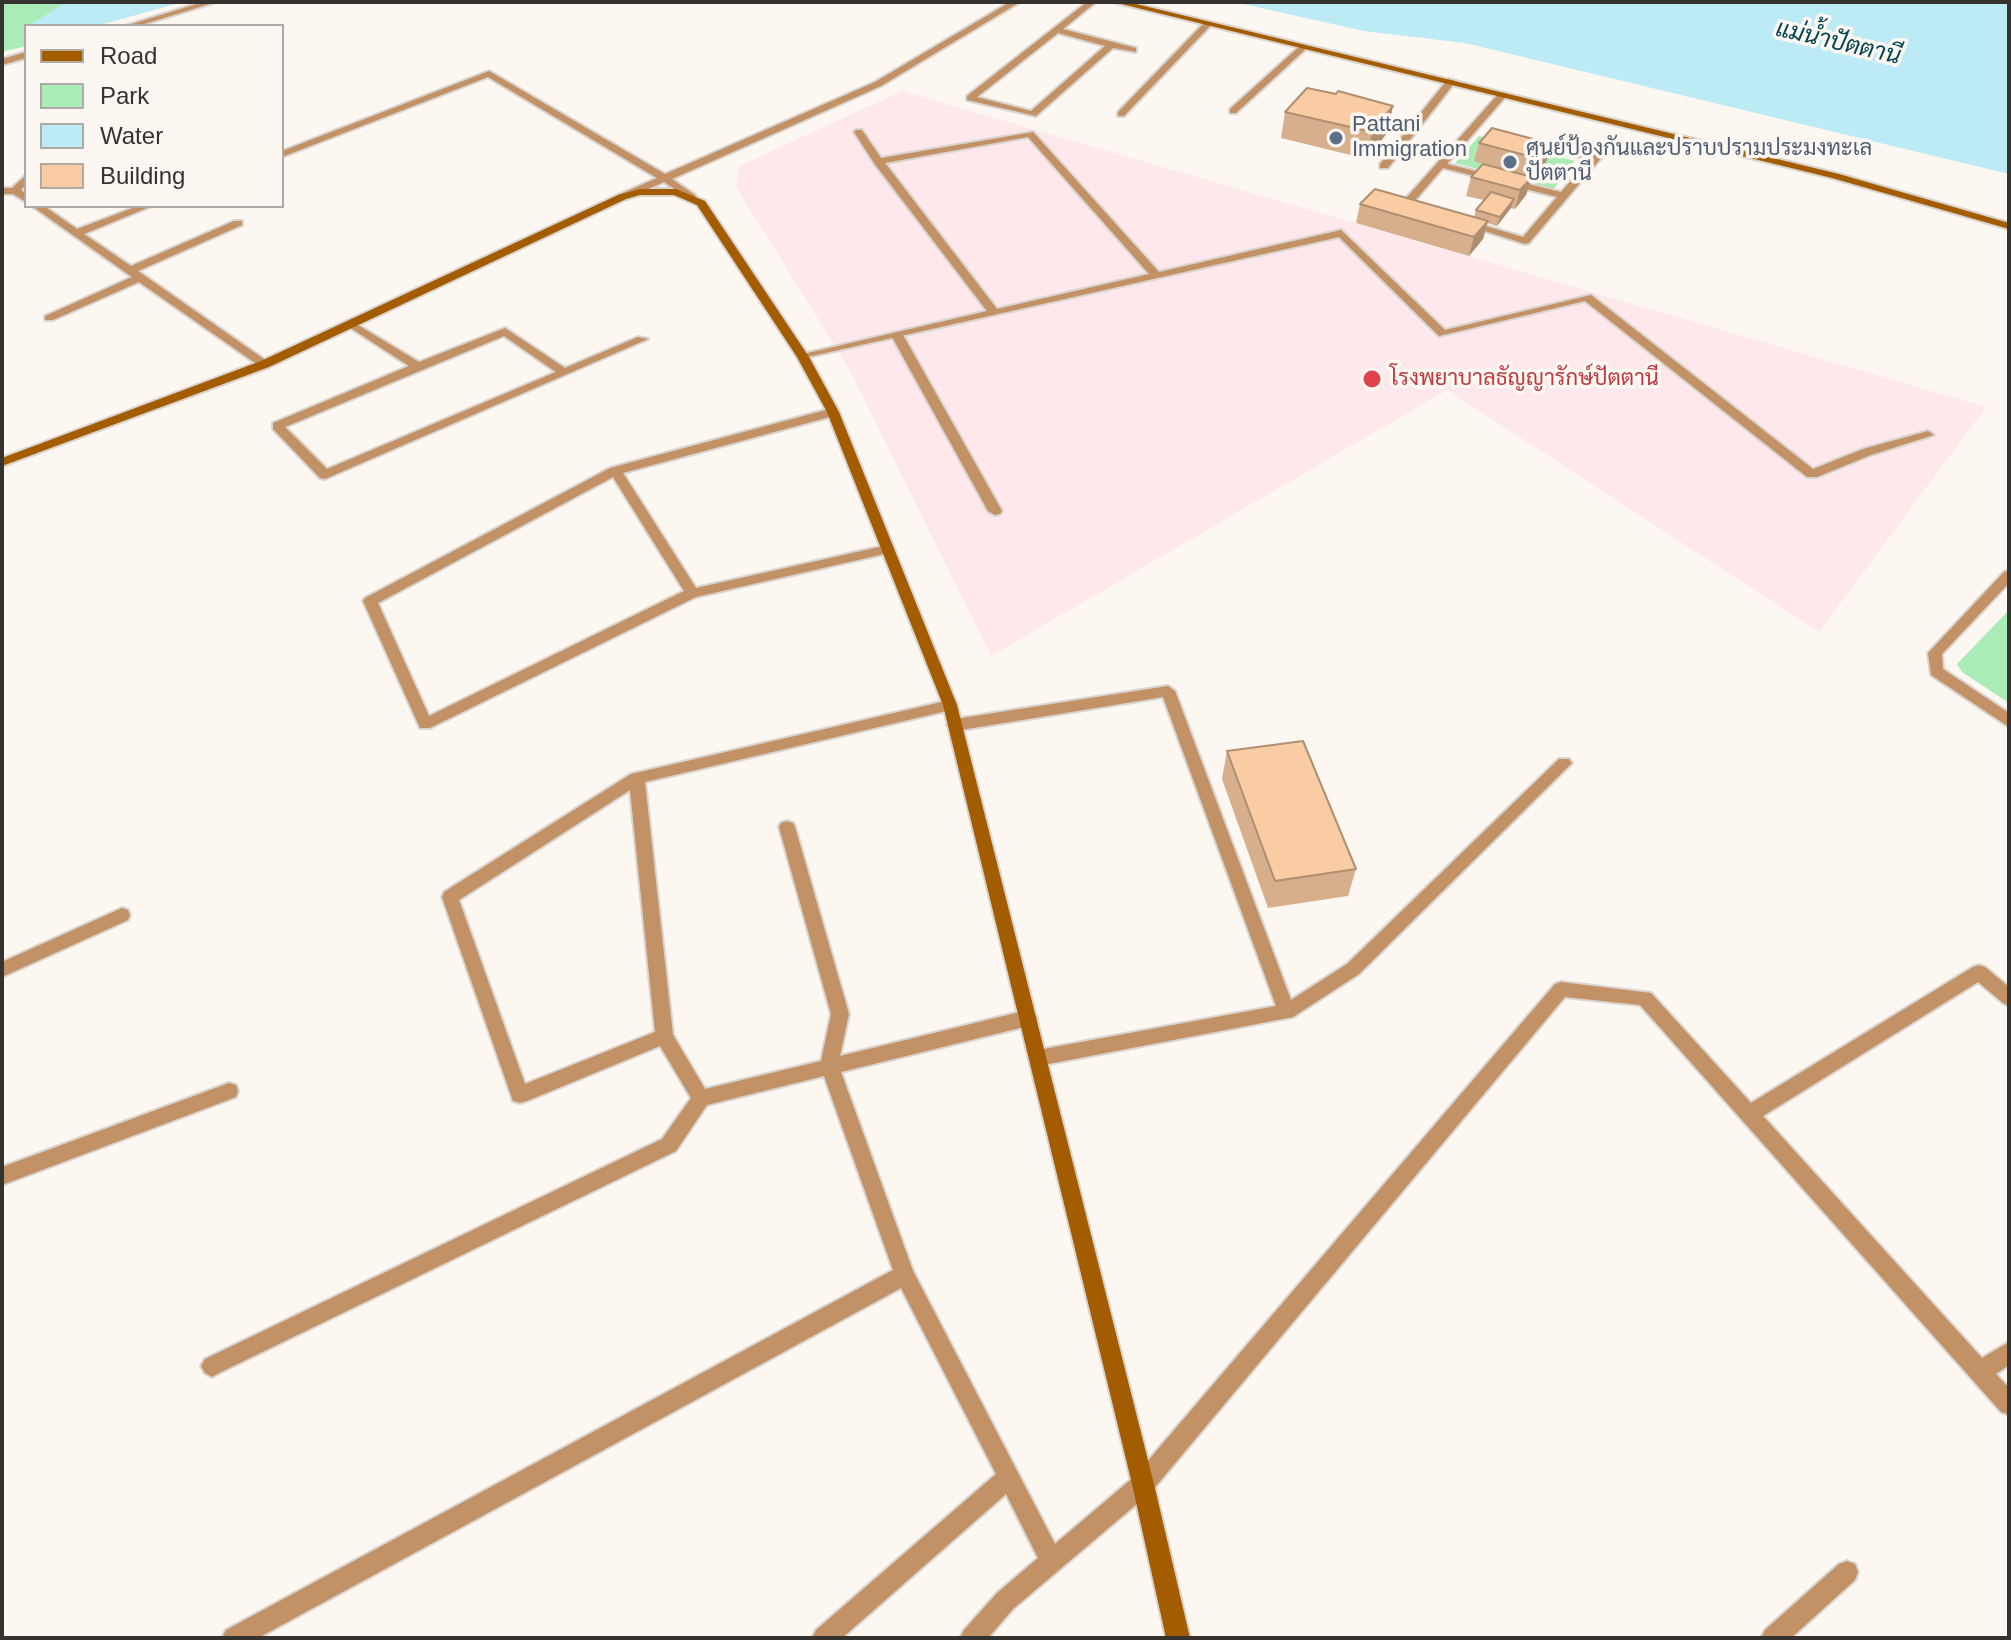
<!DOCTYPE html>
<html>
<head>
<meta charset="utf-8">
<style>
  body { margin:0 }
  #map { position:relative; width:2011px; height:1640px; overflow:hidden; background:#fdf7f1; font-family:Arial,sans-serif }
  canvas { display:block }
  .frame { position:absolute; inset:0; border:4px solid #353330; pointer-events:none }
  .legend { position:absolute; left:24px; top:24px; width:260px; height:184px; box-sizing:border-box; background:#fdf7f1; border:2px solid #ada9a4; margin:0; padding:10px 14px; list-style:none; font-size:24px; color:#353330 }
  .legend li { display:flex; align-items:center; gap:16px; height:40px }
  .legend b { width:40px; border:2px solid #ada9a4 }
</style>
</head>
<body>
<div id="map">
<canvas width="2011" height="1640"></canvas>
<div class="frame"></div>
<ul class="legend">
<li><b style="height:10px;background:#a35c00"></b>Road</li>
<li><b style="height:22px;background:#a9ecb8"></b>Park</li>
<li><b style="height:22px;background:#bceaf5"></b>Water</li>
<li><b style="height:22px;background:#facca3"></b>Building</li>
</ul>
</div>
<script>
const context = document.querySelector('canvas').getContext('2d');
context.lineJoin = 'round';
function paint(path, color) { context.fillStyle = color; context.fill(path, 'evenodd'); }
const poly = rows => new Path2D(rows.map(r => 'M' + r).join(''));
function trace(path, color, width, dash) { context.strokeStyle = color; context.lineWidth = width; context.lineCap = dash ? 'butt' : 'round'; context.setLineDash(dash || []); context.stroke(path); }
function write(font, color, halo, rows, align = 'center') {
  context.font = font + ' Arial,Sarabun,sans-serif'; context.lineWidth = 7; context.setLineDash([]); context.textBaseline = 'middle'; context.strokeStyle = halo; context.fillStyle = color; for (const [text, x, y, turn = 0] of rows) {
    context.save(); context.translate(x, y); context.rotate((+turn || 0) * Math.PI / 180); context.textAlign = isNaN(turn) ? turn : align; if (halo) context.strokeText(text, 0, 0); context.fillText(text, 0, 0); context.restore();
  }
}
paint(poly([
  [902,91,1986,407,1819,632,1447,390,991,656,849,369,736,187,739,166]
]), '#fee8eb');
paint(poly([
  [2,2,182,2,96,26,26,26,26,46,2,52],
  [1479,136,1575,161,1554,189,1455,163],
  [2009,610,2009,703,1962,672,1957,664]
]), '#a9ecb8');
paint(poly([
  [66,2,182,2,96,26,28,26],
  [1234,2,2009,2,2009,174,1465,43,1364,31]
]), '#bceaf5');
const lane = poly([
  [203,2,216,2,138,26,125,26,203,2],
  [1010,2,1020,2,881,86,672,179,695,195,696,197,691,200,664,182,626,199,618,199,618,195,657,178,488,77,282,157,282,151,489,71,665,174,875,82,1010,2],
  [1087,2,1096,2,1063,29,1136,48,1136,52,1113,48,1036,116,967,100,967,96,1087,2],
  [1058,33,1105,46,1031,111,977,97,1058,33],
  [1205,22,1212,24,1124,116,1118,116,1118,112,1205,22],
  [1301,45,1308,47,1236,113,1230,113,1230,109,1301,45],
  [26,52,26,58,2,65,2,59,26,52],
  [1448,79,1456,81,1388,168,1380,168,1380,164,1448,79],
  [1500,92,1508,94,1447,164,1561,192,1589,160,1527,144,1527,140,1593,155,1605,142,1613,144,1529,243,1525,244,1460,223,1465,220,1523,237,1557,197,1443,168,1412,204,1419,206,1419,210,1400,205,1500,92],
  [26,175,26,184,21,190,26,194,26,202,13,194,2,194,2,188,12,188,26,175],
  [32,206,44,206,77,229,138,206,152,206,84,234,131,266,234,221,242,221,242,225,138,271,271,364,265,368,261,367,139,282,53,320,45,320,45,316,132,277,32,206],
  [353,322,419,362,505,328,565,368,638,337,648,339,325,479,320,478,273,429,273,423,409,366,349,327,347,325,353,322],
  [504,336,556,372,327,469,285,427,504,336],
  [897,332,903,335,1002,511,1000,514,995,515,988,511,891,335,897,332],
  [2009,570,2009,583,1942,654,1943,669,2009,713,2009,727,1931,675,1928,653,2004,572,2009,570],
  [1168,686,1175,691,1291,1000,1347,964,1559,759,1569,759,1572,763,1359,974,1293,1017,1038,1066,1032,1064,1029,1058,1032,1052,1038,1050,1276,1006,1163,697,955,731,947,725,955,719,1168,686],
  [122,908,128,910,130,915,128,920,2,977,2,962,122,908],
  [229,1083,236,1085,238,1091,236,1097,2,1185,2,1167,229,1083]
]);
const street = poly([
  [856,130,862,130,881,158,1033,132,1159,272,1341,230,1445,330,1591,295,1813,469,1863,449,1928,431,1934,435,1871,455,1817,477,1807,477,1585,301,1439,336,1339,237,799,359,799,355,987,311,874,163,854,132,856,130],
  [1028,137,1149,274,997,309,885,163,1028,137],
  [833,408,837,409,837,415,623,473,696,588,888,545,893,546,893,552,696,597,430,728,420,728,363,601,365,598,610,468,833,408],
  [613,477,684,591,429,716,378,603,613,477],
  [950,700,955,701,957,705,955,709,645,782,673,1035,705,1089,821,1061,831,1014,779,827,781,823,787,821,793,823,795,827,849,1014,840,1056,1028,1010,1034,1013,1037,1018,1034,1023,1028,1026,841,1072,913,1271,1055,1544,1135,1476,1555,984,1561,982,1651,993,1751,1103,1973,967,1979,965,1985,967,2009,987,2009,1006,2003,1003,1978,982,1763,1116,1982,1358,2009,1342,2009,1365,1996,1374,2009,1388,2009,1415,2001,1412,1640,1005,1565,997,1151,1492,1013,1609,988,1638,960,1638,964,1630,997,1593,1038,1558,1006,1494,842,1638,812,1638,816,1630,996,1474,901,1288,258,1638,222,1638,226,1630,893,1270,824,1076,707,1105,676,1151,219,1373,212,1377,205,1373,201,1366,205,1359,662,1139,691,1098,660,1046,527,1101,520,1103,513,1101,442,897,444,892,631,774,950,700],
  [630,790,655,1032,525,1084,459,900,630,790],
  [1847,1561,1855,1564,1858,1572,1855,1580,1791,1638,1761,1638,1765,1630,1839,1564,1847,1561]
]);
const secondary = poly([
  [1113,2,1128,2,1839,174,2009,223,2009,229,1832,178,1113,2],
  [640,189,676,189,705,201,809,357,839,412,957,705,1154,1484,1190,1638,1166,1638,1132,1484,943,705,827,412,797,357,697,205,674,195,640,195,626,199,269,367,2,466,2,458,261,361,618,195,640,189]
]);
trace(lane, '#d9d4ce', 4);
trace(street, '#d9d4ce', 4);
trace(secondary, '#d9d4ce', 4);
paint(lane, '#c29165');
paint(street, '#c29165');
paint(secondary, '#a35c00');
paint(poly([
  [1393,106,1387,133,1367,159,1281,138,1285,112],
  [1492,128,1546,162,1534,178,1532,177,1526,195,1515,209,1511,208,1497,226,1487,223,1483,239,1469,256,1356,223,1360,204,1474,217,1476,210,1484,200,1466,196,1471,177,1483,164,1474,161,1479,143],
  [1227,751,1356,869,1348,896,1268,908,1222,779]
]), '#d7af8c');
paint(poly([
  [1393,106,1387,133,1367,159,1372,132],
  [1552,144,1546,162,1534,178,1540,159],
  [1532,177,1526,195,1515,209,1520,190],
  [1514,199,1511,208,1497,226,1500,217],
  [1488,221,1483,239,1469,256,1474,237]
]), '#af8f72');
const building = poly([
  [1307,88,1336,94,1338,91,1393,106,1372,132,1285,112,1307,88],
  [1492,128,1552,144,1540,159,1479,143,1492,128],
  [1483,164,1532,177,1520,190,1471,177,1483,164],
  [1375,189,1488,221,1474,237,1360,204,1375,189],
  [1491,192,1514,199,1500,217,1476,210,1491,192],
  [1303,741,1356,869,1275,881,1227,751,1303,741]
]);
paint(building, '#facca3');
trace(building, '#af8f72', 2);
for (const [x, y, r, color] of [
  [1336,138,8,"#5c6f8a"],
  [1510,162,8,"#5c6f8a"],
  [1372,379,10,"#e0444e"]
]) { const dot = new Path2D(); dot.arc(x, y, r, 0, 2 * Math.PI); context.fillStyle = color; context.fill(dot); trace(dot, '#fdf7f1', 3); }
write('22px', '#4e5e75', '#fdf7f1', [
  ["Pattani",1352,125],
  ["Immigration",1352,150],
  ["ศูนย์ป้องกันและปราบปรามประมงทะเล",1526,149],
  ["ปัตตานี",1526,174]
], 'left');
write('22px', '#be3a42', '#fdf7f1', [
  ["โรงพยาบาลธัญญารักษ์ปัตตานี",1390,379]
], 'left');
write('italic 24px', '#044652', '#fdf7f1', [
  ["แม่น้ำปัตตานี",1838,43,13]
]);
</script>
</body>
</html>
